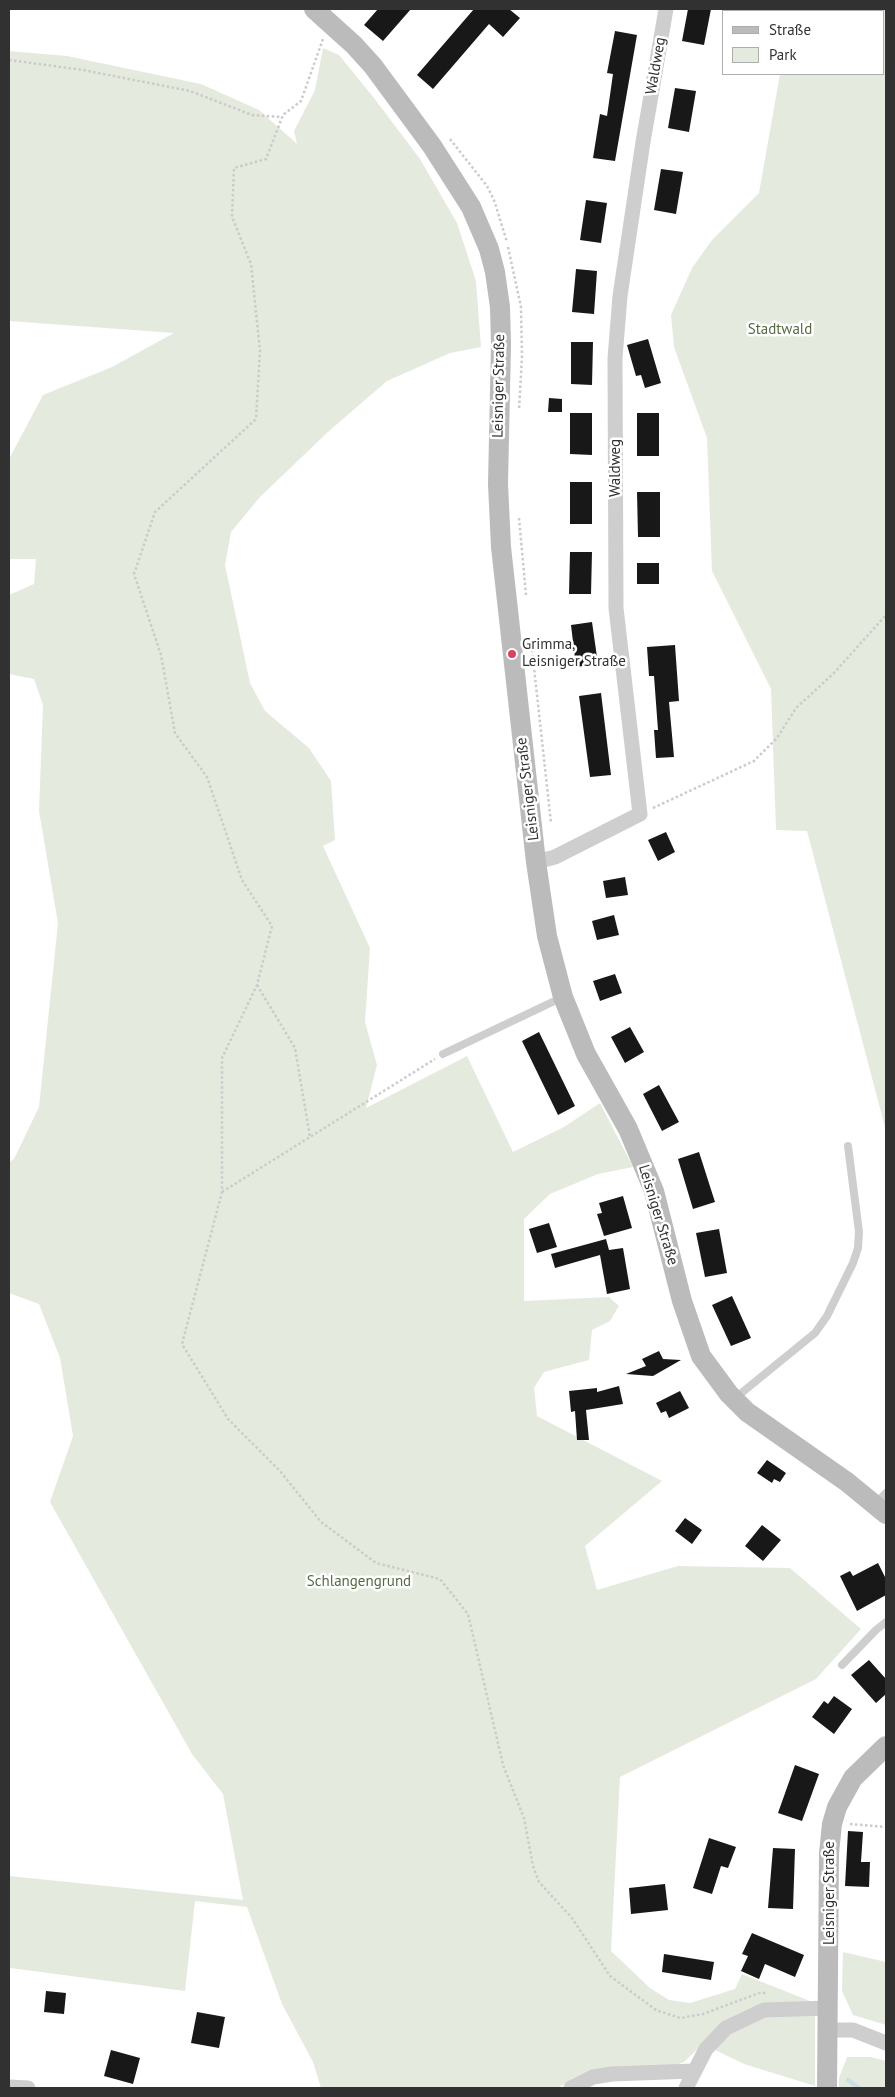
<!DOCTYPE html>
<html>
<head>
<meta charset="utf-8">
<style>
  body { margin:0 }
  #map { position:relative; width:895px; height:2097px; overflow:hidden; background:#fff; font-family:"PT Sans",sans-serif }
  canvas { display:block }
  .frame { position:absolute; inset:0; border:10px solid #313131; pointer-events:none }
  .legend { position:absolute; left:722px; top:10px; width:162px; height:65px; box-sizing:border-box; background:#fff; border:1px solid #adadad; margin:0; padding:6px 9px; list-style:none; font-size:15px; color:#313131 }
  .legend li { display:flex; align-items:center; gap:10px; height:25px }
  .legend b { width:25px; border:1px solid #adadad }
</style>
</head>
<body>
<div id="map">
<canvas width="895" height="2097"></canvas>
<div class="frame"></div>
<ul class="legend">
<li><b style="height:6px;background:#bbb"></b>Straße</li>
<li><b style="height:14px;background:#e5eade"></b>Park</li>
</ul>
</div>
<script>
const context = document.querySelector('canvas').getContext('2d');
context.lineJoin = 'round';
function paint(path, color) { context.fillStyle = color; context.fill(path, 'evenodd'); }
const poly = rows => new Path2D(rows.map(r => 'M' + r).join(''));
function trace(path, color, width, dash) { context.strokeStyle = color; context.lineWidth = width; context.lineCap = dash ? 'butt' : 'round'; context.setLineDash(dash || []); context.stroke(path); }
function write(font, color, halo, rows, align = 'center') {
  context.font = font + ' "PT Sans",sans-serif'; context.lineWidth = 5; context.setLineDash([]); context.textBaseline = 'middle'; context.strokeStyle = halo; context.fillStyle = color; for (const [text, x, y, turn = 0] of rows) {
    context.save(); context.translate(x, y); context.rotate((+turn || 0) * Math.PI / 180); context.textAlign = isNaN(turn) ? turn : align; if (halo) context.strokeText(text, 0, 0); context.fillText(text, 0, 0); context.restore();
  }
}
paint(poly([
  [792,9,886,9,886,1131,807,831,776,830,771,689,712,571,707,438,674,347,671,315,692,268,712,240,759,193,780,74,884,74,884,11,791,11],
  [323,48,339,55,374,98,420,159,457,223,476,281,481,347,450,353,387,381,329,431,260,497,231,532,225,565,250,683,265,711,309,748,331,781,335,840,323,846,370,948,365,1022,377,1065,366,1108,467,1056,513,1152,564,1127,600,1103,633,1167,598,1174,550,1194,524,1219,524,1301,609,1297,619,1306,610,1321,592,1330,589,1360,544,1372,534,1388,537,1416,662,1481,585,1546,597,1590,678,1566,790,1568,861,1629,816,1679,620,1777,611,1951,650,1988,669,2000,690,2003,735,1989,742,1974,815,2003,815,2086,744,2064,703,2044,684,2062,670,2067,593,2071,574,2078,558,2088,321,2088,313,2062,282,2004,247,1907,195,1901,185,1991,10,1968,9,1990,9,1876,243,1900,223,1794,192,1754,50,1502,73,1436,60,1358,39,1304,9,1293,9,1162,14,1159,39,1107,58,923,39,811,43,705,34,679,9,674,9,595,34,584,36,559,9,559,9,459,43,395,112,367,174,333,9,321,9,51,67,56,201,84,259,110,297,144,294,131,315,90],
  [843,1952,886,1962,886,2025,853,2015,842,1991],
  [847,2057,871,2057,886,2061,886,2088,839,2088,839,2078]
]), '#e5eade');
trace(poly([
  [848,2080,859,2088]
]), '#cce0e8', 4.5);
paint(poly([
  [378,9,411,9,383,41,364,25],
  [474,9,509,9,520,18,503,37,489,24,433,89,417,75],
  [688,9,711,9,704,45,682,41],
  [615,31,637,35,615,161,593,158,600,114,607,116,613,74,607,73],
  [675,88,696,91,689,132,668,128],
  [661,169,683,172,676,214,654,210],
  [586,200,607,203,601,243,580,240],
  [576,269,597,271,594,314,572,312],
  [648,339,661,383,645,388,641,375,636,376,627,345],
  [571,342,593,342,592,385,571,384],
  [549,398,562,399,562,412,548,412],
  [570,413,592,413,592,455,570,454],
  [637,413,659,413,659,456,637,456],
  [570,482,592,482,592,524,570,524],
  [637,492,660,492,660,537,638,537],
  [570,552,592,552,591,594,569,594],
  [637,563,659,563,659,584,637,584],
  [592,622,598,664,576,667,571,625],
  [675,645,679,701,669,702,674,757,656,758,654,730,658,730,654,676,649,676,647,647],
  [601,693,611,775,590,777,579,696],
  [666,832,675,852,658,861,648,840],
  [625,877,628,895,606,898,603,881],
  [614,915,619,935,597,940,592,921],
  [615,974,622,993,600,1001,593,981],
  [630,1027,644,1052,625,1063,611,1037],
  [539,1032,575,1106,558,1115,522,1041],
  [659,1085,679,1122,662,1131,643,1094],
  [699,1152,715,1202,693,1209,678,1159],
  [623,1196,632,1228,604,1236,597,1214,602,1213,599,1203],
  [549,1223,557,1247,537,1253,529,1229],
  [719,1229,727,1273,705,1277,696,1233],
  [606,1239,609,1250,623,1248,630,1289,607,1294,600,1255,555,1268,551,1254],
  [732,1296,751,1338,731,1346,712,1305],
  [659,1351,663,1359,681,1360,653,1376,626,1374,646,1366,642,1359],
  [619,1386,623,1404,586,1410,589,1440,577,1440,575,1411,571,1412,569,1391,597,1388,597,1392],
  [680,1391,689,1408,669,1418,666,1411,661,1413,656,1403],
  [767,1460,786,1473,780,1482,774,1479,772,1483,757,1473],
  [685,1518,702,1530,692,1544,675,1531],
  [762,1525,781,1540,763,1561,745,1546],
  [878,1563,886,1579,886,1595,857,1611,840,1576,850,1571,853,1576],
  [869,1660,886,1679,886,1694,876,1703,851,1675],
  [834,1696,852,1709,834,1734,812,1717,824,1701,828,1704],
  [795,1765,819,1774,802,1821,778,1813],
  [848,1831,863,1832,861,1862,870,1862,869,1887,845,1886],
  [709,1838,736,1847,728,1868,721,1866,712,1894,693,1888],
  [773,1848,795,1849,793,1909,768,1908],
  [665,1884,668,1910,631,1914,629,1888],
  [752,1933,804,1955,795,1977,765,1964,759,1979,741,1971,748,1956,742,1954],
  [664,1954,714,1962,711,1980,662,1972],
  [46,1991,66,1993,64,2014,44,2012],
  [197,2012,225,2017,219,2048,191,2043],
  [111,2050,140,2058,133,2084,104,2076]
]), '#181818');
trace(poly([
  [323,39,301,101,283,115,266,159,234,168,232,217,251,264,260,351,256,419,155,512,134,574,161,655,175,733,207,777,242,880,272,926,257,985,222,1058,222,1192,182,1344,228,1419,280,1471,321,1522,376,1563,440,1579,468,1614,503,1765,524,1818,533,1866,539,1882,572,1918,610,1976,656,2010,680,2018,703,2014,762,1992,766,1994],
  [9,60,83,70,190,91,252,115,282,117],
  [450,139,487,186,494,200,507,242],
  [508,247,521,307,522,357,519,410],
  [519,518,526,595],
  [531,640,551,823],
  [653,808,754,761,777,738,796,708,834,673,886,615],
  [257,985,295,1048,310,1137],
  [222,1192,435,1059],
  [850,1824,886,1827]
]), '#cbcbcb', 2.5, [2.5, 2.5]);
trace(poly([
  [443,1054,563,997],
  [734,1399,815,1333,827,1316,853,1263,858,1248,859,1232,848,1146],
  [875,1504,886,1493],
  [842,1665,876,1630,886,1622]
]), '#cecece', 8);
trace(poly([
  [536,862,555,857,640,814,616,608,615,358,620,296,643,142,666,9],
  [827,2030,853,2030,886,2043],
  [9,2087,28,2088],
  [571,2088,593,2077,612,2074,693,2071],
  [686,2088,706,2049,726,2028,764,2010,829,2008]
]), '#cecece', 15);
trace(poly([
  [314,9,354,45,373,66,432,146,471,207,489,249,495,272,500,307,501,344,498,484,501,547,536,862,547,936,563,997,586,1054,628,1129,654,1191,682,1301,701,1356,729,1394,747,1412,847,1482,886,1514],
  [827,2088,829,1853,832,1824,837,1807,853,1778,886,1746]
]), '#bbb', 20);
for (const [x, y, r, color] of [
  [512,654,5,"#d8445d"]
]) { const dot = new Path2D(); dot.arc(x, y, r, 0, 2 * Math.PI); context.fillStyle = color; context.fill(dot); trace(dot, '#fff', 2); }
write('15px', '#313131', '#fff', [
  ["Waldweg",656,66,-80],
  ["Leisniger Straße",499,386,-89],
  ["Waldweg",616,468,-90],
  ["Leisniger Straße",528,789,-97],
  ["Leisniger Straße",658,1215,73],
  ["Leisniger Straße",830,1893,-90]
]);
write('15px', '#586a42', '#fff', [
  ["Stadtwald",780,330],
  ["Schlangengrund",359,1582]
]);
write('15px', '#313131', '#fff', [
  ["Grimma,",522,645],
  ["Leisniger Straße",522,662]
], 'left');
</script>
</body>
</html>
